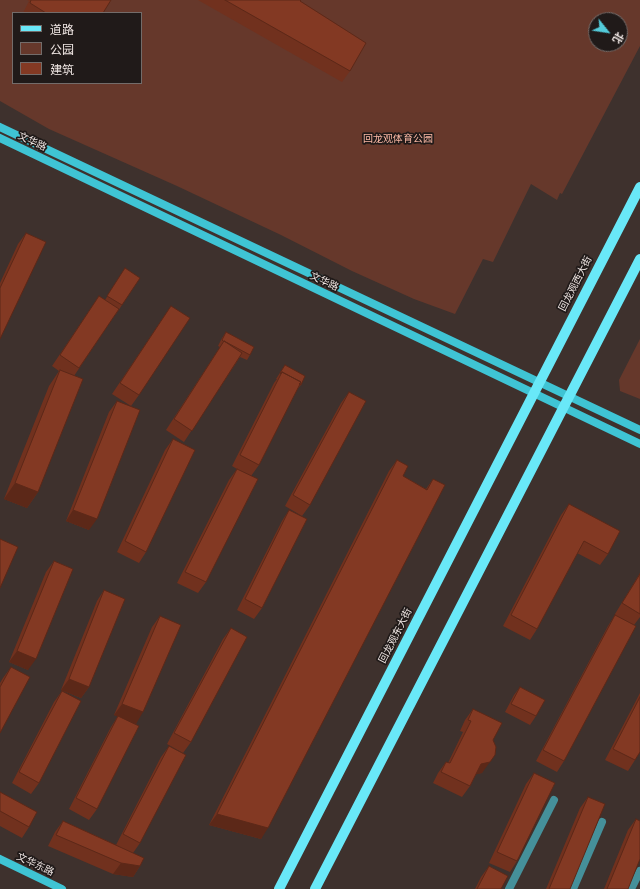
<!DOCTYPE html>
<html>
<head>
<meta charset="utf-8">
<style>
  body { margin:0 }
  #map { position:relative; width:640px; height:889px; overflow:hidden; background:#3e312d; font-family:Roboto,"Noto Sans SC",sans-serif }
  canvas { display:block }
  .legend { position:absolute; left:12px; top:12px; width:130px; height:72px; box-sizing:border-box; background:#201a19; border:1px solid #736c6a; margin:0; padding:5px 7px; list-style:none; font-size:12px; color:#efe6e3 }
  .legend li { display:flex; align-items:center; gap:8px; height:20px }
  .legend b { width:20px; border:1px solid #736c6a }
  .north { position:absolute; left:588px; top:12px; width:40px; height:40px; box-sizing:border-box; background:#201a19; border:1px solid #736c6a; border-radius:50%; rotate:120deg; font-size:11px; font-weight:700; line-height:16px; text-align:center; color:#efe6e3 }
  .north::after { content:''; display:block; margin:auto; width:14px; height:18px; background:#53cbda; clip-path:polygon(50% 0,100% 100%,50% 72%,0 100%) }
</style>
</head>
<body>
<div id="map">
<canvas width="640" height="889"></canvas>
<ul class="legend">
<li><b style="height:5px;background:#69e8f8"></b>道路</li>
<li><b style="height:11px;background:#66382b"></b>公园</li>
<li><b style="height:11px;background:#833923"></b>建筑</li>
</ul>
<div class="north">北</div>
</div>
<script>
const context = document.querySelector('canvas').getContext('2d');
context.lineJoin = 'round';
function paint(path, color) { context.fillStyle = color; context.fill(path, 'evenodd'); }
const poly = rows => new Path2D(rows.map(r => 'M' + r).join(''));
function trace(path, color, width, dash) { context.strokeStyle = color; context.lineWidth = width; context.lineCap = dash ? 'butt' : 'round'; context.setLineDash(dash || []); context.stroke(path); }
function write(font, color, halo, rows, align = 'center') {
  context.font = font + ' Roboto,"Noto Sans SC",sans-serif'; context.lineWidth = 3.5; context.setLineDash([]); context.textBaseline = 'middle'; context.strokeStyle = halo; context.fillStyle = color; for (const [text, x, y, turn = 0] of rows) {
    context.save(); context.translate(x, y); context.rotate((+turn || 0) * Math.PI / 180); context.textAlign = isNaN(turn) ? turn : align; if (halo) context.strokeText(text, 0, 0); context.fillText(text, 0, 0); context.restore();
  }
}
paint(poly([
  [0,0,640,0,640,46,562,194,560,193,557,200,531,184,493,262,483,259,455,314,414,299,352,271,281,235,177,186,49,129,0,101],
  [13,13,141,13,141,83,13,83],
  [596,20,620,20,620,44,596,44],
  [640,339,640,399,620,391,619,380]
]), '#66382b');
trace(poly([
  [509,889,554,800],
  [573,889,602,822],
  [631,889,640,871]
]), '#45909a', 8);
trace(poly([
  [0,127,640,430],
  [0,138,640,444],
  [0,859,62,889]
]), '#3fc4d4', 8);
trace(poly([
  [279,889,640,187],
  [315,889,640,259]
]), '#69e8f8', 10);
paint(poly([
  [27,0,111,0,103,13,23,13,29,1],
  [198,0,301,0,300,1,350,71,342,82],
  [26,233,0,339,0,283,18,244],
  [125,268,122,305,116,314,116,313,74,376,38,492,27,508,4,499,49,386,59,371,52,366,99,296,105,300],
  [171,306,139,395,131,406,112,394],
  [226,332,250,355,247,360,240,357,184,442,166,430,220,347,218,346,222,338],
  [285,365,301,385,296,390,259,465,251,476,206,582,198,593,177,583,229,480,237,469,232,466,274,383,277,379,276,379],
  [349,392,310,505,302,516,285,506,341,403],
  [117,401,89,530,66,521,109,412],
  [173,439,146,552,139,563,117,552,165,450],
  [397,460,403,476,426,489,433,479,261,839,209,825,389,471],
  [569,504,608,554,600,565,577,553,537,629,530,640,503,626,561,515],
  [289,510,262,608,254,619,237,610,282,521],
  [54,561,28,670,9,662,46,572],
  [640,573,640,617,634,625,564,761,557,772,536,761,608,626,615,615,615,614],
  [104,590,89,687,81,698,61,690,97,601],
  [160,616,136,724,123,718,97,809,89,820,69,809,111,727,118,716,114,715,152,627],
  [231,628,191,742,183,753,167,744,223,639],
  [11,667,0,733,0,683,3,678],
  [520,687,536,716,530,725,505,712,514,695],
  [62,691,39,783,31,794,12,783,54,702],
  [640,693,640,752,635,760,628,771,605,760],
  [473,709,493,740,482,773,476,774,470,786,462,797,433,783,438,773,446,762,448,763,463,732,460,731,465,720],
  [169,746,140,843,133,853,140,866,133,877,113,874,48,846,55,832,63,821,116,845,161,757],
  [534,773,517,861,510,872,489,863,526,784],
  [0,792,29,827,22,838,0,826],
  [588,797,570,889,546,889,580,808],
  [636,819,628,889,604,889,628,830],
  [489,866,501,889,475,889,481,877]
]), '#71311e');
paint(poly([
  [15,483,38,492,27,508,4,499],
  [73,510,97,519,89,530,66,521],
  [17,651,36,659,28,670,9,662],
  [69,679,89,687,81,698,61,690],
  [122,704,143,712,136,724,114,715],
  [495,755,482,773,473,775,481,764],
  [217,814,268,828,261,839,209,825],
  [121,863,140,866,133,877,113,874]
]), '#5c2818');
const building = poly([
  [31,0,111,0,103,13,46,13,30,3,31,0],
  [225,0,301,0,300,1,366,43,350,71,225,0],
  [26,233,46,242,0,339,0,288,26,233],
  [125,268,140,278,122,305,107,296,125,268],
  [99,296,119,309,79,368,60,355,99,296],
  [171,306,190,318,139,395,120,383,171,306],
  [226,332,254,347,250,355,224,341,224,342,222,340,226,332],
  [224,341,242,353,192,431,174,419,224,341],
  [285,365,305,376,301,385,299,384,301,382,282,372,281,374,280,373,285,365],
  [60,370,83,379,38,492,15,483,60,370],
  [282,372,301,382,259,465,240,455,282,372],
  [349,392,366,401,310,505,293,495,349,392],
  [117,401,140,410,97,519,73,510,117,401],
  [173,439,195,450,146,552,125,541,173,439],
  [397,460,408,466,403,476,427,490,433,479,445,485,268,828,217,814,397,460],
  [237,469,258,479,206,582,185,572,237,469],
  [569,504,620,531,608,554,584,541,537,629,511,615,569,504],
  [289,510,307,519,262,608,245,599,289,510],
  [0,539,18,547,0,588,0,539],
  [54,561,73,569,36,659,17,651,54,561],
  [640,574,640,614,622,603,640,574],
  [104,590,125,599,89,687,69,679,104,590],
  [615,615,636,626,564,761,543,750,615,615],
  [160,616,181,625,143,712,122,704,160,616],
  [231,628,247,637,191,742,174,733,231,628],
  [11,667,30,677,0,733,0,687,11,667],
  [520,687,545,700,536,716,511,704,520,687],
  [62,691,81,701,39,783,19,772,62,691],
  [640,697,640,752,635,760,613,749,640,697],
  [473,709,502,723,493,740,496,747,495,755,490,762,481,764,470,786,441,772,446,762,450,763,471,721,468,720,473,709],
  [118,716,139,726,97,809,76,798,118,716],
  [169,746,186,755,140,843,123,834,169,746],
  [534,773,555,783,517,861,497,852,534,773],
  [0,792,37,812,29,827,0,811,0,792],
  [588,797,605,804,570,889,549,889,588,797],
  [636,819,640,821,640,859,628,889,607,889,636,819],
  [63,821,144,858,140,866,121,863,56,835,63,821],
  [489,866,508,876,501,889,477,889,489,866]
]);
paint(building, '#833923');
trace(building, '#5c2818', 1);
write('10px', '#fab8a4', '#201a19', [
  ["回龙观体育公园",398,139]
]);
write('10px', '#efe6e3', '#201a19', [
  ["文华路",32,142,25],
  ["文华路",324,282,25],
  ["回龙观西大街",576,284,-63],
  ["回龙观东大街",396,636,-63],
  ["文华东路",35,865,25]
]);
</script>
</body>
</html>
